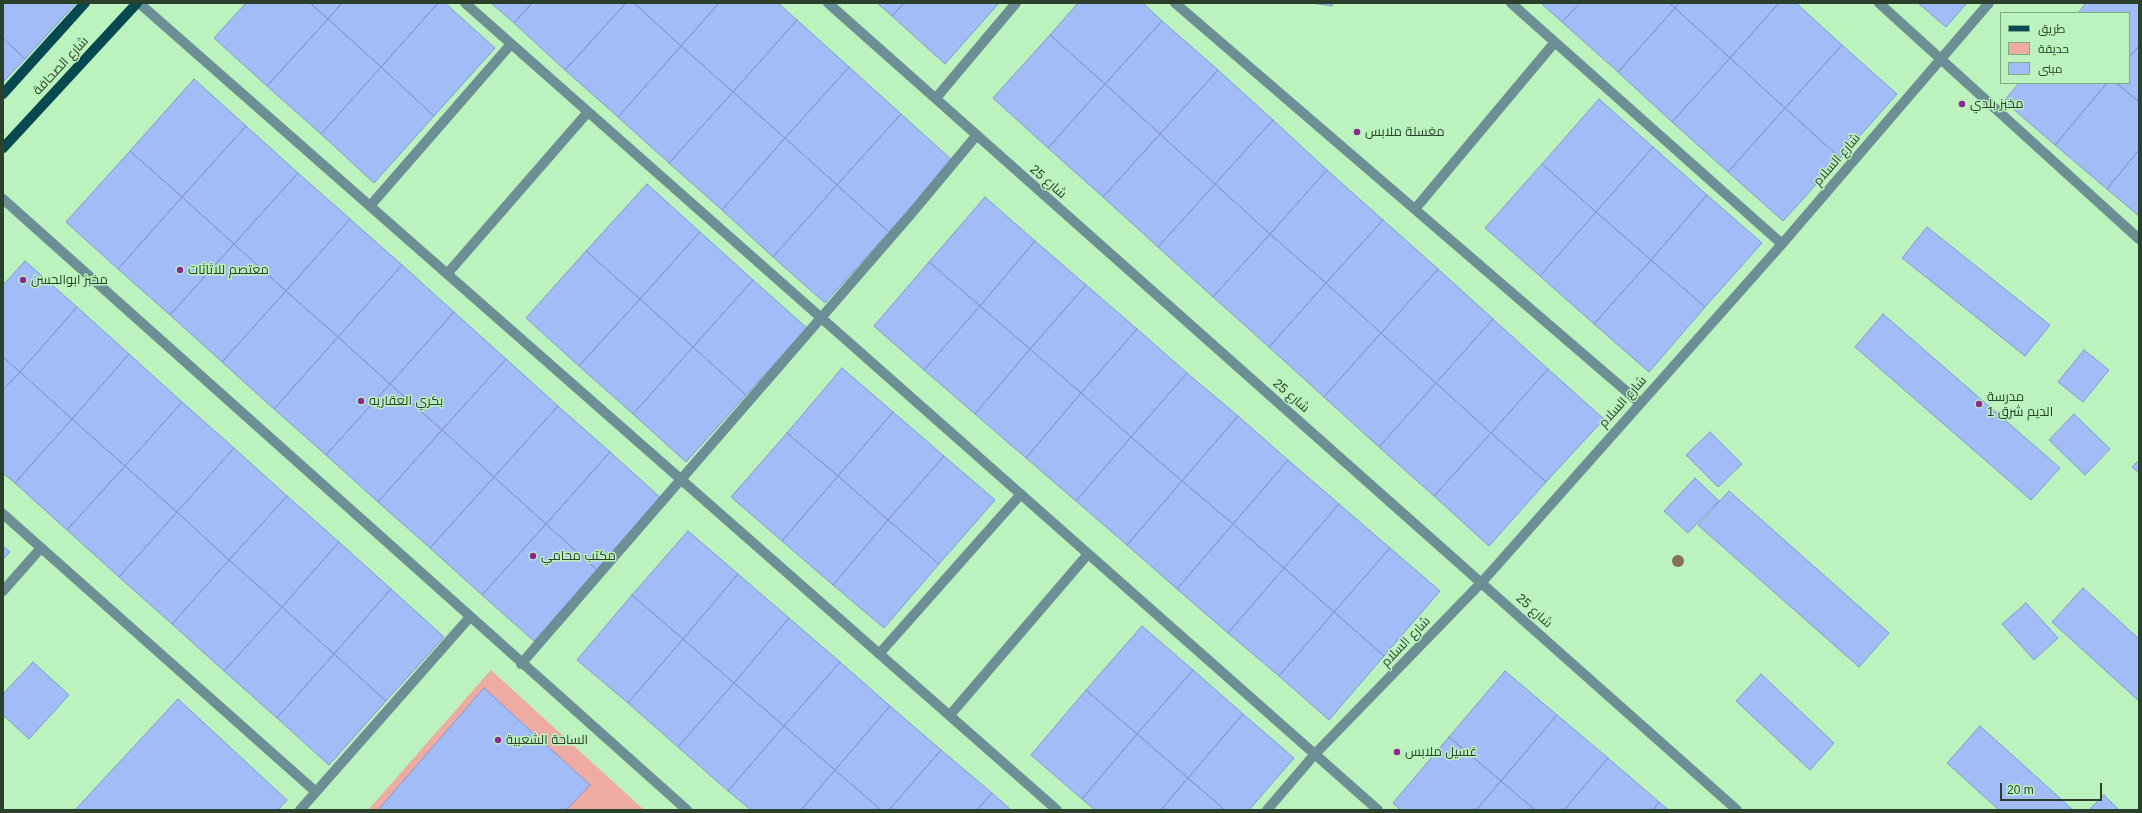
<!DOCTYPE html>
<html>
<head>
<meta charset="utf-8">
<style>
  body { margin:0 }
  #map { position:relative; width:2142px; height:813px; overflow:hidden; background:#bbf2bd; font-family:Helvetica,Cairo,sans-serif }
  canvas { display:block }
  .frame { position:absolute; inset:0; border:4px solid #2a402b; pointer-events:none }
  .legend { position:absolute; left:2000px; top:12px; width:130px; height:72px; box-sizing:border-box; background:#bbf2bd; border:1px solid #81ab83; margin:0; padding:5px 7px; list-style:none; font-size:12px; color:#2a402b }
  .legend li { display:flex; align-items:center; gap:8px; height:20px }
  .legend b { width:20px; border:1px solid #81ab83 }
  .scale { position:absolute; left:2000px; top:783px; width:102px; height:18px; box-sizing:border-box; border:2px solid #2a402b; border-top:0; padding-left:5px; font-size:12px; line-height:14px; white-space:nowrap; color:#2a402b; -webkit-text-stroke:3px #bbf2bd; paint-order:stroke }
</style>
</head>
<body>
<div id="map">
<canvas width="2142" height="813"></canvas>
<div class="frame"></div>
<ul class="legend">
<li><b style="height:5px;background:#074950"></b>طريق</li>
<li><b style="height:11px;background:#edaba4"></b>حديقة</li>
<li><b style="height:11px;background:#a2bcf7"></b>مبنى</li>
</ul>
<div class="scale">20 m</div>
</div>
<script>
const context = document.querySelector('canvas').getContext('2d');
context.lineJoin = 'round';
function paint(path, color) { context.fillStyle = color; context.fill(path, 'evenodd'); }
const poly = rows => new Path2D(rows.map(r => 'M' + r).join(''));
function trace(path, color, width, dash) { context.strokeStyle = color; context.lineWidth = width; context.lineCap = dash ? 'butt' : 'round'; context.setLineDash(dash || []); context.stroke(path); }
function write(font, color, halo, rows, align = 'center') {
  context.font = font + ' Helvetica,Cairo,sans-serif'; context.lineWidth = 3; context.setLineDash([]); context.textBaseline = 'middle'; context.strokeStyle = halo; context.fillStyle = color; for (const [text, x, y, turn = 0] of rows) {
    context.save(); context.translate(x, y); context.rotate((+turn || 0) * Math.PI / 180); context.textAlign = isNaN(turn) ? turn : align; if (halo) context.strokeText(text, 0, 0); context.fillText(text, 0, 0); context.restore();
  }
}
paint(poly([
  [491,670,644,810,368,810]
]), '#edaba4');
const building = poly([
  [3,3,76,3,25,59,3,38,3,3],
  [246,3,310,3,328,19,267,86,214,38,246,3],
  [310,3,342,3,328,19,310,3],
  [342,3,438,3,381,67,328,19,342,3],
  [438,3,445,3,495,48,434,116,381,67,438,3],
  [491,3,532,3,514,23,491,3],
  [532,3,626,3,565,70,514,23,532,3],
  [626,3,634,3,681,46,618,117,565,70,626,3],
  [634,3,719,3,681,46,634,3],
  [719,3,778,3,797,20,733,92,681,46,719,3],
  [877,3,904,3,892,16,877,3],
  [904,3,999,3,945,64,892,16,904,3],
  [1078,3,1143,3,1162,21,1105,84,1050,35,1078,3],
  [1312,3,1333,3,1332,6,1312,3],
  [1541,3,1580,3,1562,22,1541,3],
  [1580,3,1669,3,1675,8,1618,72,1562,22,1580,3],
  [1669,3,1679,3,1675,8,1669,3],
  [1679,3,1779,3,1730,58,1675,8,1679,3],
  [1779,3,1796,3,1842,45,1785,108,1730,58,1779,3],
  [1918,3,1967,3,1946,27,1918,3],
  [2086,3,2139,3,2139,46,2129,57,2129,13,2078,13,2086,3],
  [1675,8,1730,58,1672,122,1618,72,1675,8],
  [328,19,381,67,321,134,267,86,328,19],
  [797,20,849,67,785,138,733,92,797,20],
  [1162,21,1218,70,1160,134,1105,84,1162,21],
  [1050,35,1105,84,1048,148,993,98,1050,35],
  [3,38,25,59,3,82,3,38],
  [1842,45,1897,94,1840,158,1785,108,1842,45],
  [681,46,733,92,669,163,618,117,681,46],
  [2139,46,2139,102,2116,83,2129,83,2129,57,2139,46],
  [1730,58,1785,108,1728,172,1672,122,1730,58],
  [381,67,434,116,374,183,321,134,381,67],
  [849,67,901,114,837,185,785,138,849,67],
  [1218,70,1273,120,1215,184,1160,134,1218,70],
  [194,79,246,126,182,197,130,151,194,79],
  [2019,83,2107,83,2055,145,2004,101,2019,83],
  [2107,83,2116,83,2139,102,2139,150,2107,189,2055,145,2107,83],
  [1105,84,1160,134,1103,197,1048,148,1105,84],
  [733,92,785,138,722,210,669,163,733,92],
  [1599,99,1653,147,1596,212,1542,164,1599,99],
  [1785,108,1840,158,1783,221,1728,172,1785,108],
  [901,114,953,161,889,232,837,185,901,114],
  [1273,120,1327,170,1270,234,1215,184,1273,120],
  [246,126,298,173,234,244,182,197,246,126],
  [1160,134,1215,184,1158,247,1103,197,1160,134],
  [785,138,837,185,773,257,722,210,785,138],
  [1653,147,1707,195,1651,260,1596,212,1653,147],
  [2139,150,2139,216,2107,189,2139,150],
  [130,151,182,197,118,269,66,222,130,151],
  [1542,164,1596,212,1540,276,1485,228,1542,164],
  [1327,170,1383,220,1326,283,1270,234,1327,170],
  [298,173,350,219,286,291,234,244,298,173],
  [647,184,700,232,640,299,586,251,647,184],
  [1215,184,1270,234,1213,297,1158,247,1215,184],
  [837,185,889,232,825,303,773,257,837,185],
  [1707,195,1762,243,1705,307,1651,260,1707,195],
  [182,197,234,244,170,315,118,269,182,197],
  [985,197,1035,241,980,306,929,262,985,197],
  [1596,212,1651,260,1594,324,1540,276,1596,212],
  [350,219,402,265,338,337,286,291,350,219],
  [1383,220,1438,269,1381,333,1326,283,1383,220],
  [1927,227,2050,325,2025,356,1902,258,1927,227],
  [700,232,753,280,693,347,640,299,700,232],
  [1270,234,1326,283,1269,347,1213,297,1270,234],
  [1035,241,1086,285,1030,349,980,306,1035,241],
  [234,244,286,291,222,362,170,315,234,244],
  [586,251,640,299,579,366,526,318,586,251],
  [1651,260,1705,307,1649,372,1594,324,1651,260],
  [25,261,77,307,20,372,3,357,3,285,25,261],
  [929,262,980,306,924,370,874,326,929,262],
  [402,265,454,312,390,384,338,337,402,265],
  [1438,269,1493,319,1436,383,1381,333,1438,269],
  [753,280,807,328,746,395,693,347,753,280],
  [1326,283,1381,333,1324,397,1269,347,1326,283],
  [1086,285,1137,329,1081,393,1030,349,1086,285],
  [286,291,338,337,274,409,222,362,286,291],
  [640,299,693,347,633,414,579,366,640,299],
  [980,306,1030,349,975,414,924,370,980,306],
  [77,307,129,354,72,419,20,372,77,307],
  [454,312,506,359,442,430,390,384,454,312],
  [1883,314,2060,468,2031,500,1855,347,1883,314],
  [1493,319,1548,369,1491,433,1436,383,1493,319],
  [1137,329,1187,373,1131,437,1081,393,1137,329],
  [1381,333,1436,383,1379,447,1324,397,1381,333],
  [338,337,390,384,326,455,274,409,338,337],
  [693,347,746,395,686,462,633,414,693,347],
  [1030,349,1081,393,1026,458,975,414,1030,349],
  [2084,350,2109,370,2083,402,2058,382,2084,350],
  [129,354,182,402,125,466,72,419,129,354],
  [3,357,20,372,3,390,3,357],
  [506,359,558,406,494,477,442,430,506,359],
  [842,368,893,412,838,476,787,433,842,368],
  [1548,369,1604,419,1546,482,1491,433,1548,369],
  [20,372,72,419,15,483,3,473,3,390,20,372],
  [1187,373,1238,416,1182,481,1131,437,1187,373],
  [1436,383,1491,433,1434,496,1379,447,1436,383],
  [390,384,442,430,378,502,326,455,390,384],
  [1081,393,1131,437,1076,501,1026,458,1081,393],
  [182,402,234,448,177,512,125,466,182,402],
  [558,406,610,452,546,524,494,477,558,406],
  [893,412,944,456,888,520,838,476,893,412],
  [2074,414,2110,449,2085,475,2049,440,2074,414],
  [1238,416,1288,460,1233,524,1182,481,1238,416],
  [72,419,125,466,67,530,15,483,72,419],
  [442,430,494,477,430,548,378,502,442,430],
  [1710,432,1742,464,1718,487,1686,455,1710,432],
  [787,433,838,476,782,541,731,497,787,433],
  [1491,433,1546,482,1489,546,1434,496,1491,433],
  [1131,437,1182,481,1127,545,1076,501,1131,437],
  [234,448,287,496,229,560,177,512,234,448],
  [610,452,662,499,597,570,546,524,610,452],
  [944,456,995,500,939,564,888,520,944,456],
  [1288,460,1339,504,1284,568,1233,524,1288,460],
  [2139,460,2139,473,2132,467,2139,460],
  [125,466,177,512,119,577,67,530,125,466],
  [838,476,888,520,833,585,782,541,838,476],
  [494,477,546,524,482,595,430,548,494,477],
  [1695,478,1719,501,1688,533,1664,511,1695,478],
  [1182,481,1233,524,1177,589,1127,545,1182,481],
  [1729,491,1889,633,1859,667,1698,525,1729,491],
  [287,496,339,542,282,607,229,560,287,496],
  [1339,504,1390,548,1334,612,1284,568,1339,504],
  [177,512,229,560,172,624,119,577,177,512],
  [888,520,939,564,884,628,833,585,888,520],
  [546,524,597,570,534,641,482,595,546,524],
  [1233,524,1284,568,1228,633,1177,589,1233,524],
  [688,531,738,574,683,639,632,595,688,531],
  [339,542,391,589,334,654,282,607,339,542],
  [3,546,10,552,3,559,3,546],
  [1390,548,1440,591,1384,656,1334,612,1390,548],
  [229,560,282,607,224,671,172,624,229,560],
  [1284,568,1334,612,1279,676,1228,633,1284,568],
  [738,574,789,618,734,683,683,639,738,574],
  [2083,588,2139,639,2139,701,2052,622,2083,588],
  [391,589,444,637,386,701,334,654,391,589],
  [632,595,683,639,628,703,577,660,632,595],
  [2026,603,2058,638,2034,660,2002,624,2026,603],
  [282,607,334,654,277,718,224,671,282,607],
  [1334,612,1384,656,1329,720,1279,676,1334,612],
  [789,618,840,662,784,726,734,683,789,618],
  [1142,626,1193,670,1137,734,1086,690,1142,626],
  [683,639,734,683,678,747,628,703,683,639],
  [334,654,386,701,329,765,277,718,334,654],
  [33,662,69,695,29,739,3,715,3,694,33,662],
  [840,662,890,706,835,770,784,726,840,662],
  [1193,670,1243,714,1188,778,1137,734,1193,670],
  [1505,671,1557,715,1501,781,1449,737,1505,671],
  [1761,674,1834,743,1810,770,1736,701,1761,674],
  [734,683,784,726,728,791,678,747,734,683],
  [484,688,590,785,566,810,378,810,484,688],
  [1086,690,1137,734,1082,799,1031,755,1086,690],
  [178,699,287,800,278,810,75,810,178,699],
  [890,706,941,750,889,810,881,810,835,770,890,706],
  [1243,714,1294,758,1249,810,1225,810,1188,778,1243,714],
  [1557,715,1608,758,1564,810,1535,810,1501,781,1557,715],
  [784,726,835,770,801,810,751,810,728,791,784,726],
  [1980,726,2072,809,2071,810,1999,810,1947,763,1980,726],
  [1137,734,1188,778,1161,810,1095,810,1082,799,1137,734],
  [1449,737,1501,781,1476,810,1401,810,1393,803,1449,737],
  [941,750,992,793,977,810,889,810,941,750],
  [1608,758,1659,802,1653,810,1564,810,1608,758],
  [835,770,881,810,801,810,835,770],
  [1188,778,1225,810,1161,810,1188,778],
  [1501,781,1535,810,1476,810,1501,781],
  [992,793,1011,810,977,810,992,793],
  [2104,795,2119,810,2089,810,2104,795],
  [1659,802,1669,810,1653,810,1659,802]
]);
paint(building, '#a2bcf7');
trace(building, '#8099d2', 1);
trace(poly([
  [139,3,1057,810],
  [465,3,1378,810],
  [828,3,1737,810],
  [1175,3,1640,403],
  [1511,3,1782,244],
  [1879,3,2139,239],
  [936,98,1016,3],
  [3,199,687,810],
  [370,206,511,44],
  [1415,209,1555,42],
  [447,274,588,112],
  [3,514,316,792],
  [3,591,41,548],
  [879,654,1021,494],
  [521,664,911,214,976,136],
  [950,715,1088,554],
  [300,810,470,617],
  [1267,810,1315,754,1482,582,1782,244,1989,3]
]), '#6b8f94', 10);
trace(poly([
  [3,94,85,3],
  [3,148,137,3]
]), '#074950', 10);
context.fillStyle = '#866e59';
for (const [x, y] of [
  [1678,561]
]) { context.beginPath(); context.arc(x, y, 6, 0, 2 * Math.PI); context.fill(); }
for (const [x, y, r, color] of [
  [1962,104,4,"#8b2991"],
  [1357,132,4,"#8b2991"],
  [180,270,4,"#8b2991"],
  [23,280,4,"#8b2991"],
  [361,401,4,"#8b2991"],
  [1979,404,4,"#8b2991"],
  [533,556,4,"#8b2991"],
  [498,740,4,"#8b2991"],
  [1397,752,4,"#8b2991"]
]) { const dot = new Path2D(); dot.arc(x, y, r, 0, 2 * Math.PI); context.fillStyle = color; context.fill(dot); trace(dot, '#bbf2bd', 1.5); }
write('13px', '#2a402b', '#bbf2bd', [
  ["شارع الصحافة",61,66,-47],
  ["شارع السلام",1837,160,-49],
  ["شارع 25",1048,182,41],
  ["شارع 25",1291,396,41],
  ["شارع السلام",1623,402,-48],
  ["شارع 25",1534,611,42],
  ["شارع السلام",1406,642,-46]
]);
write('13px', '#2a402b', '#bbf2bd', [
  ["مخبز بلدي",1970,104],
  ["مغسلة ملابس",1365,132],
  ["معتصم للاثاثات",188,270],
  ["مخبز ابوالحسن",31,280],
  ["مدرسة",1987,397],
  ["الديم شرق 1",1987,412],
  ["بكري العقاريه",369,401],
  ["مكتب محامي",541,556],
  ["الساحة الشعبية",506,740],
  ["غسيل ملابس",1405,752]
], 'left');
</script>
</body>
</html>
